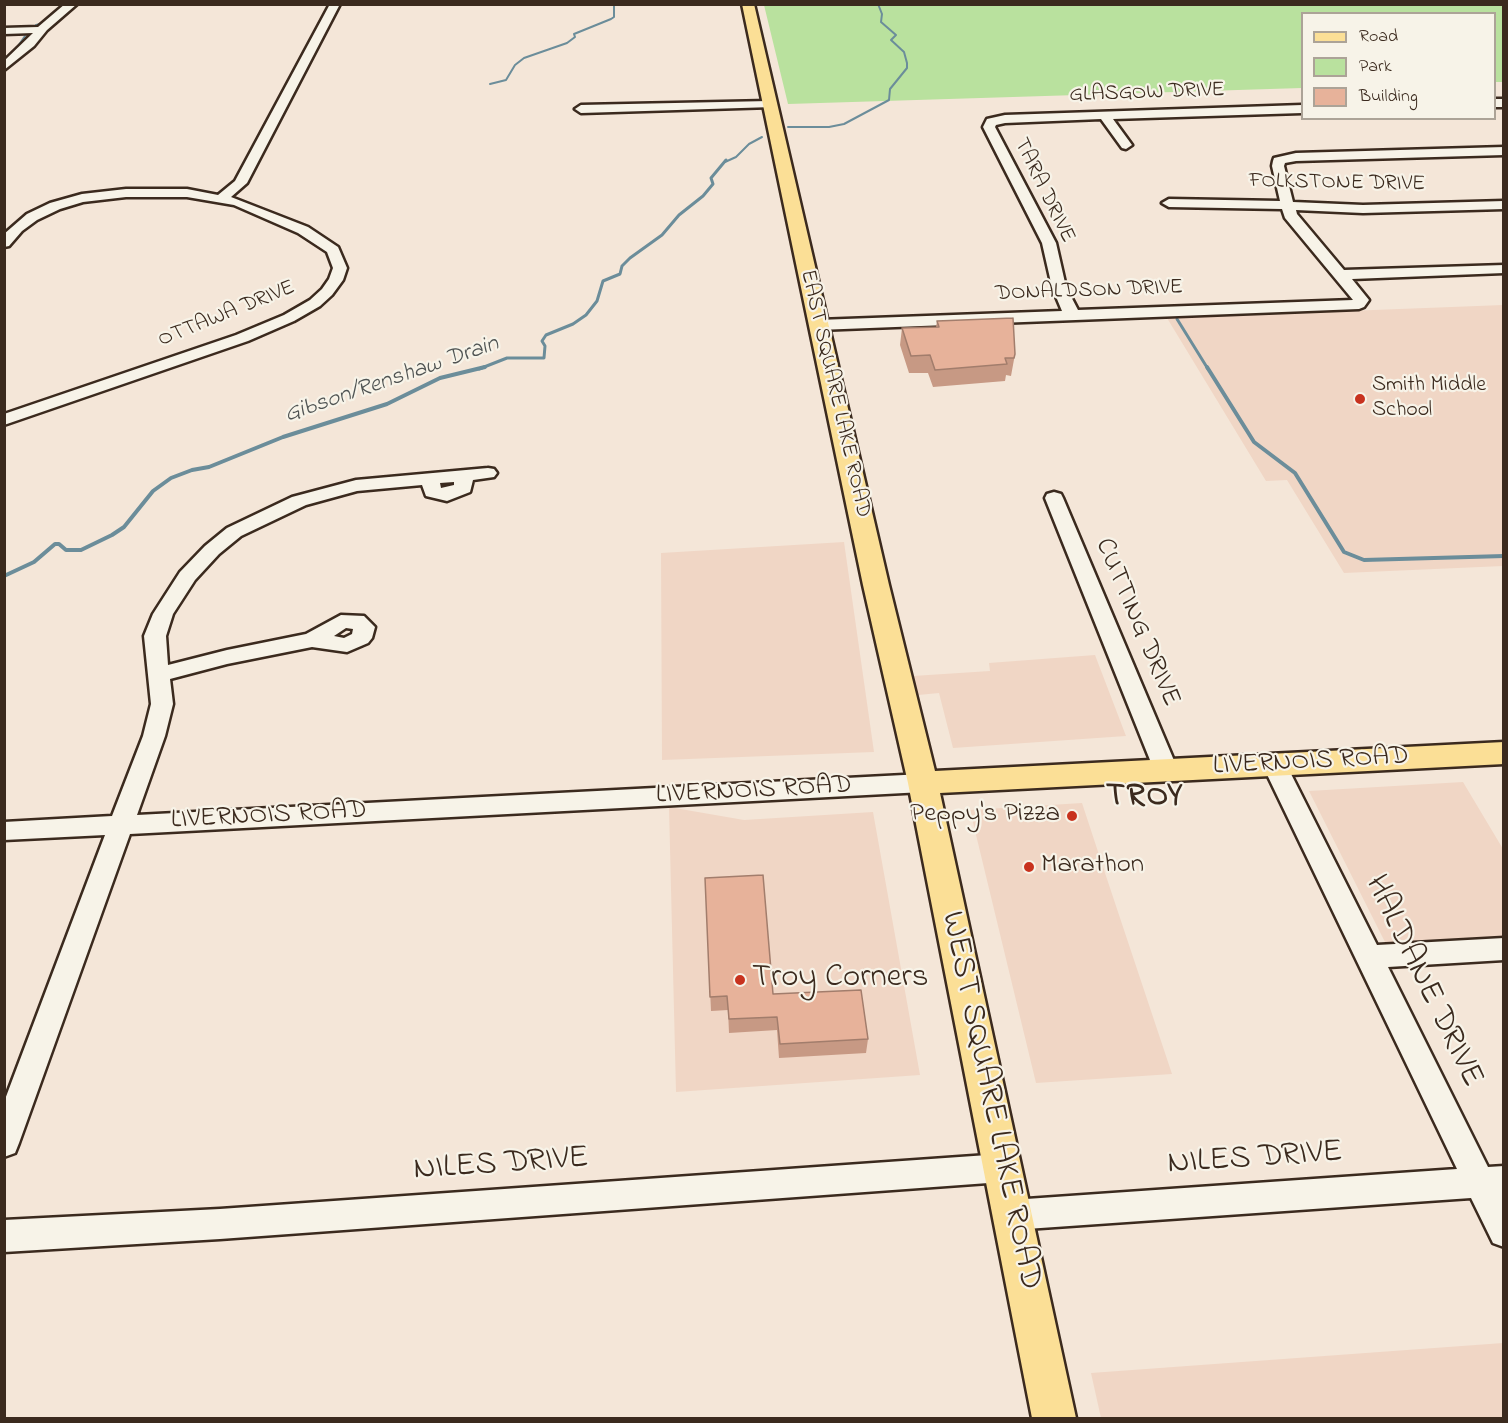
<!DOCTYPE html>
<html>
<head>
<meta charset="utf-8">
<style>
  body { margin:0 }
  #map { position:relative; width:1508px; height:1423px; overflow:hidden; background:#f4e6d8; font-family:"Indie Flower",sans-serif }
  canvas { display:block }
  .frame { position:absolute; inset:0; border:6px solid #3b2a1e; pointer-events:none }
  .legend { position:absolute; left:1301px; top:12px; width:195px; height:108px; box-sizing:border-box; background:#f7f3e8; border:2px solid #aca397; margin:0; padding:8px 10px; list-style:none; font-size:18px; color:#3b2a1e }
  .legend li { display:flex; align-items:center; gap:12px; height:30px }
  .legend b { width:30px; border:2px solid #aca397 }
</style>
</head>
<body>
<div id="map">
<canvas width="1508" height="1423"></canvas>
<div class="frame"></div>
<ul class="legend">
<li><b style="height:8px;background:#fbdf96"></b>Road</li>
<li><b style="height:16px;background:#b9e19e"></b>Park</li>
<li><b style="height:16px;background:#e7b29a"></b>Building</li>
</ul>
</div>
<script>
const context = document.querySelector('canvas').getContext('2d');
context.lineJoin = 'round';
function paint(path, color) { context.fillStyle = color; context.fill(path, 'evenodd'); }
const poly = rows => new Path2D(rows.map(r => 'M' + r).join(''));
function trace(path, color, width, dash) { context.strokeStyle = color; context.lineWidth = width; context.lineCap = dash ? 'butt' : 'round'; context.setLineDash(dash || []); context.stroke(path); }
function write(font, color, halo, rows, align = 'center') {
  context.font = font + ' "Indie Flower",sans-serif'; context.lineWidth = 4.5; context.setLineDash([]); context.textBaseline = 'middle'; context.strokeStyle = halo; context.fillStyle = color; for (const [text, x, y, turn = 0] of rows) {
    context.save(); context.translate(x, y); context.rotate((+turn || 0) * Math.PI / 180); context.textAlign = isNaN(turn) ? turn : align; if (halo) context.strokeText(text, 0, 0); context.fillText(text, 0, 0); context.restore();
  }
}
paint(poly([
  [1503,305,1503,566,1344,573,1287,480,1266,481,1167,318],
  [844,542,874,752,662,760,661,553],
  [1095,655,1126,736,953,748,939,693,918,695,913,676,990,671,989,663],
  [1463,782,1503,849,1503,944,1389,950,1309,791],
  [1082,803,1106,876,1172,1074,1036,1083,970,810],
  [669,807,744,820,873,812,920,1075,676,1092],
  [1503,1343,1503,1418,1101,1418,1091,1373]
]), '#f0d6c5');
paint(poly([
  [764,5,1503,5,1503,82,1495,82,1494,14,1302,14,1302,88,788,104]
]), '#b9e19e');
trace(poly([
  [36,25,44,23,59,10],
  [4,59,16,49,25,36],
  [490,84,506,80,515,65,524,58,567,43,575,37,574,34,611,19,614,17,614,4],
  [788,127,829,127,844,124,889,100,890,89,907,68,907,63,904,52,891,40,896,35,881,22,882,14,878,4],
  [725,162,736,157,749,144,762,137]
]), '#6b8d9a', 2);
trace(poly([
  [1177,319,1208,369],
  [479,369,507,358,544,358,545,346,542,341,546,335,573,324,586,315,597,301,603,281,620,274,622,266,630,258,662,235,679,215,703,196,713,184,711,178,726,160]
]), '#6b8d9a', 3);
trace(poly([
  [1207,367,1254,442,1295,473,1344,552,1364,560,1504,556],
  [4,576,34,562,55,544,59,544,66,550,81,550,112,535,124,527,153,491,171,478,192,470,209,467,283,437,387,404,440,378,485,367]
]), '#6b8d9a', 4);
const minor = poly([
  [65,4,77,4,47,30,34,46,4,70,4,61,33,33,4,34,4,28,38,27,65,4],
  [330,4,340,4,247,183,231,197,308,227,338,247,347,268,343,280,332,295,320,306,294,321,248,341,4,425,4,414,236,335,284,315,310,300,322,289,329,279,333,268,327,252,298,233,234,205,187,197,126,197,83,202,60,209,37,220,22,231,9,246,4,247,4,234,27,214,50,203,82,194,126,189,187,189,218,195,235,181,330,4],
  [1494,99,1504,99,1504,107,1494,107,1494,99],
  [769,101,773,103,773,107,581,113,575,109,581,105,769,101],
  [1302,105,1302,113,1113,119,1132,145,1126,149,1122,148,1101,119,1005,123,996,125,995,127,1056,243,1066,287,1078,310,1353,300,1285,218,1282,209,1169,207,1162,203,1169,199,1280,201,1272,166,1273,161,1274,158,1296,153,1504,147,1504,155,1296,161,1285,163,1284,166,1293,202,1363,205,1504,201,1504,209,1363,213,1296,210,1297,214,1344,270,1504,265,1504,273,1352,279,1369,300,1364,307,1359,309,818,330,810,325,818,320,1062,311,1052,287,1042,243,983,127,987,119,1005,115,1302,105],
  [488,468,494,469,497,473,494,477,473,480,470,492,447,501,426,496,422,485,357,491,306,505,241,536,219,554,195,580,173,614,166,636,168,665,227,650,306,634,341,615,364,616,375,627,372,638,368,643,347,652,312,647,227,664,170,679,173,704,165,736,137,815,923,774,931,777,935,783,931,789,923,792,130,834,19,1143,15,1153,4,1157,4,1102,105,835,4,840,4,822,112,816,143,736,151,704,144,636,153,614,180,572,205,546,227,528,292,497,356,480,488,468],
  [454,482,454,485,441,488,440,483,454,482],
  [346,628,353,629,352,634,344,638,334,636,346,628],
  [1054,492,1061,494,1063,498,1178,770,1174,776,1166,779,1158,776,1154,770,1045,498,1047,494,1054,492],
  [1274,756,1282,758,1286,764,1377,945,1504,938,1504,960,1388,967,1488,1167,1504,1166,1504,1247,1493,1243,1471,1198,1012,1230,1001,1226,996,1215,1001,1204,1012,1200,1457,1169,1262,764,1266,758,1274,756],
  [1002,1154,1013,1158,1017,1168,1013,1178,1002,1182,220,1239,4,1252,4,1220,220,1209,1002,1154]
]);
const major = poly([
  [742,4,754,4,889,585,935,771,1504,742,1504,764,940,793,1076,1418,1032,1418,908,783,863,585,742,4]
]);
trace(minor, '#3b2a1e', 5);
trace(major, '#3b2a1e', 5);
paint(minor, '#f7f3e8');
paint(major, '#fbdf96');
paint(poly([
  [937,321,1015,354,1011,376,1006,375,1005,381,933,387,928,373,909,373,900,345,902,328,936,327],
  [705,878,773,994,868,1039,866,1053,779,1058,777,1030,729,1033,728,1010,711,1011]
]), '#c79984');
const building = poly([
  [1013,318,1015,354,1014,358,1005,358,1007,364,935,370,930,355,911,356,902,328,939,327,937,321,1013,318],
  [763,875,773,994,861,990,868,1039,780,1044,777,1017,729,1019,727,996,710,997,705,878,763,875]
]);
paint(building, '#e7b29a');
trace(building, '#a27d6c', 1.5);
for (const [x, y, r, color] of [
  [1360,399,6,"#c8321e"],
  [1072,816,6,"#c8321e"],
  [1029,867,6,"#c8321e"],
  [740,980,6,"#c8321e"]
]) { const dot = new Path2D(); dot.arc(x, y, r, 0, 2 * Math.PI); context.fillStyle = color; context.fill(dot); trace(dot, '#f7f3e8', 2); }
write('22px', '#3b2a1e', '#f7f3e8', [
  ["GLASGOW DRIVE",1147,94,-2],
  ["FOLKSTONE DRIVE",1337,184,1],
  ["TARA DRIVE",1043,191,64],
  ["DONALDSON DRIVE",1089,292,-2],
  ["OTTAWA DRIVE",227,315,-22],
  ["EAST SQUARE LAKE ROAD",834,394,77]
]);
write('22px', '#3b2a1e', '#f7f3e8', [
  ["Smith Middle",1372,386],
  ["School",1372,411]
], 'left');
write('italic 24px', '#4f5352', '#f7f3e8', [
  ["Gibson/Renshaw Drain",392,381,-19]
]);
write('27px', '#3b2a1e', '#f7f3e8', [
  ["CUTTING DRIVE",1136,623,67],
  ["LIVERNOIS ROAD",1311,763,-3],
  ["LIVERNOIS ROAD",754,792,-3],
  ["LIVERNOIS ROAD",269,817,-3]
]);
write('27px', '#3b2a1e', '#f7f3e8', [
  ["Peppy's Pizza",1060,816],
  ["Marathon",1041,867,"left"]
], 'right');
context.letterSpacing = '1.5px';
write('bold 33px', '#3b2a1e', '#f7f3e8', [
  ["TROY",1145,799]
]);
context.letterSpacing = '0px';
write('33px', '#3b2a1e', '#f7f3e8', [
  ["Troy Corners",752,980]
], 'left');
write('33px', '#3b2a1e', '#f7f3e8', [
  ["HALDANE DRIVE",1422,982,64],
  ["WEST SQUARE LAKE ROAD",989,1101,78],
  ["NILES DRIVE",1255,1160,-4],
  ["NILES DRIVE",501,1166,-4]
]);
</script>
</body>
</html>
